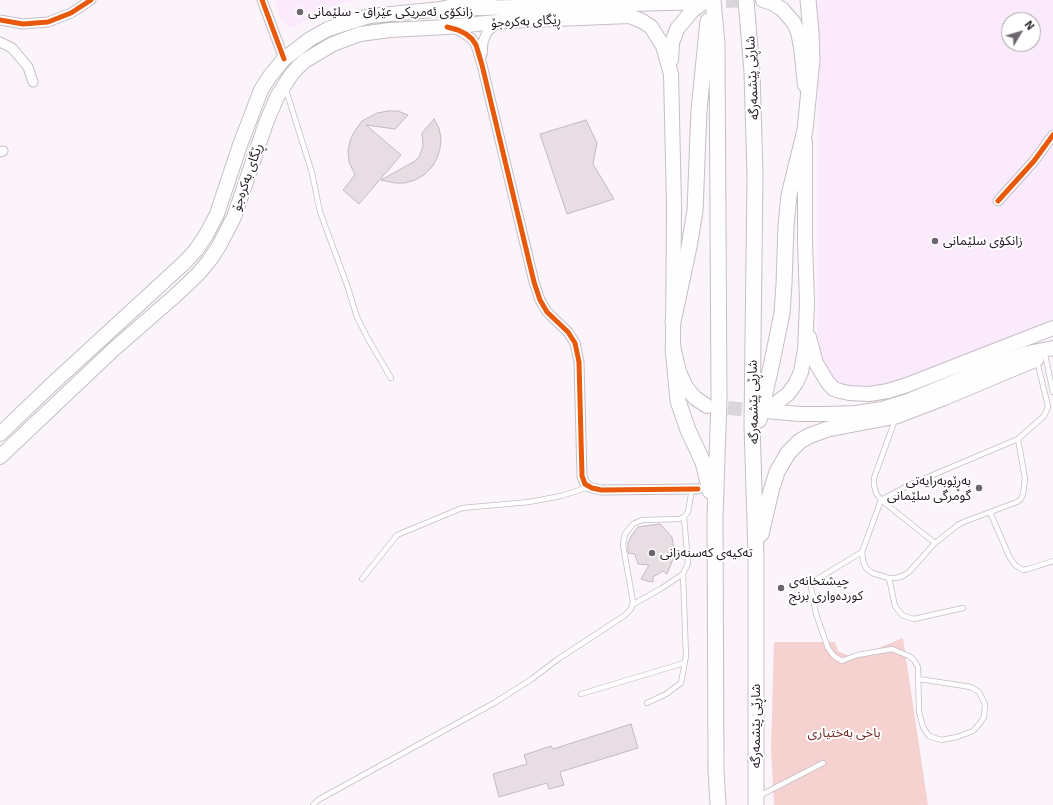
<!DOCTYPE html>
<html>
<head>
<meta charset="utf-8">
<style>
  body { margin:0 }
  #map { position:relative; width:1053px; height:805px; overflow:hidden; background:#fbf5fb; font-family:"Exo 2",sans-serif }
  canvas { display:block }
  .north { position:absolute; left:1001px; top:12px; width:40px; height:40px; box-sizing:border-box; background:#fff; border:1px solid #a7a3a7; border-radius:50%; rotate:52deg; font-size:11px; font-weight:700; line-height:16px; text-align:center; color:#221923 }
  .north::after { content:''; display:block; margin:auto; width:14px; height:18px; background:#6e666f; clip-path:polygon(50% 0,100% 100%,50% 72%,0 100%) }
</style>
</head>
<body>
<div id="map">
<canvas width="1053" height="805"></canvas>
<div class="north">N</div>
</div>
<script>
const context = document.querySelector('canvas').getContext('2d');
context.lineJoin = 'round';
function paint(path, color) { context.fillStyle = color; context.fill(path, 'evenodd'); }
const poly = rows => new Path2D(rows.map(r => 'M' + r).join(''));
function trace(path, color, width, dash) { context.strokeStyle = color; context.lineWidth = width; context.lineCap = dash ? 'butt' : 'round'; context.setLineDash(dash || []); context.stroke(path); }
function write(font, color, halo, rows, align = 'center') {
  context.font = font + ' "Exo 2","Noto Sans Arabic",sans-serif'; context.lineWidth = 4; context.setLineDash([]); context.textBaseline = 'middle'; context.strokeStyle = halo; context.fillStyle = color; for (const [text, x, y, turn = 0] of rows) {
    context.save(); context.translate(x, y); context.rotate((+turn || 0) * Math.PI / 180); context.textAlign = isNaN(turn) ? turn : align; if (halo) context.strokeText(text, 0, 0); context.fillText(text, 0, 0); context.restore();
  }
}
paint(poly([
  [274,0,358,0,340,3,292,28,281,20],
  [813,0,1053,0,1053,319,910,378,893,384,860,390,843,386,836,382,830,375,823,362,817,335,818,45],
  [1009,20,1033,20,1033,44,1009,44]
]), '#fbeafc');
paint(poly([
  [903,638,928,805,774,805,771,749,774,642,835,642,838,651,854,658]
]), '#f5d1d0');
const building = poly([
  [388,111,398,111,408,115,395,129,366,125,401,155,359,204,343,190,355,175,349,162,348,151,350,141,354,132,362,121,377,113,388,111],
  [434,119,439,128,441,138,440,149,437,158,432,167,424,175,415,180,405,183,395,183,381,180,415,161,419,157,423,146,422,133,434,119],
  [586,120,597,143,593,164,614,199,567,214,540,134,586,120],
  [660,524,672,537,674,550,673,559,667,574,663,571,653,577,653,582,647,581,641,579,649,565,638,564,635,554,628,553,628,543,632,535,638,527,660,524],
  [631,724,638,748,560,772,564,785,549,789,547,783,499,797,493,774,527,764,524,755,551,746,553,749,631,724]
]);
paint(building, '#e7dde2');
trace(building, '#c3babf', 1);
trace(poly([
  [705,2,747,0],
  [707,406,762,411]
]), '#dad4db', 14, [14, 7]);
const service = poly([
  [286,90,312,173,320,212,347,285,357,317,368,339,391,378],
  [1045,355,1053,392],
  [895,420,874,478,874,485,876,493,881,500,935,543],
  [1018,439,1025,479,1023,494,1021,499,1017,502,966,521,958,525,935,543,909,572,903,576,896,578,889,578,872,573,866,568,863,561,862,552,881,500,909,485,1018,439,1044,416,1048,407,1047,402,1037,361],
  [990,512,1009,556,1015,565,1023,570,1028,569,1053,561],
  [862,552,814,581,811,587,816,614,828,648,834,656,842,661,857,655,892,649,909,656,914,660,918,667,919,712,923,727,929,736,941,740,957,737,973,731,980,723,984,717,985,704,979,692,971,687,919,679],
  [889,578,895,606,902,615,914,619,963,608],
  [362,579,397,535,462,508,529,502,561,496,589,487],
  [632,605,662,588,683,574,688,563,684,517],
  [581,694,684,663],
  [647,703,666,694,681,683,686,656,683,574],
  [759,796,823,763],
  [313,805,318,800,494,703,532,679,558,659,624,616,631,609,633,602,623,545,625,534,633,524,642,520,679,519,684,517,688,512,692,489]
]);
const minor = poly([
  [262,0,284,59],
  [0,20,23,24,48,22,71,13,91,0],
  [453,28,462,32,472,39,476,45,482,65,534,282,540,300,547,312,568,332,575,343,579,362,582,476,584,482,587,486,592,488,601,490,698,489],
  [0,42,12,48,28,67,33,82],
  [482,55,483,42,487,32,494,26,499,24],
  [0,152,3,151],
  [998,201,1034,161,1053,135]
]);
const primary = poly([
  [763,0,772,3,782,9,794,23,798,32,801,47,805,85],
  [671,60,672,43,677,29,692,11,704,2],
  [809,337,816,363,828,383,834,389,840,391,849,393,869,394,888,391,907,385,1053,328],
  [766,411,788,394,796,383,801,372,805,350,807,304,805,241,805,142],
  [766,411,800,414,827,414,856,413,882,409,908,401,983,370,1028,353,1053,348],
  [0,434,50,386,185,262,196,250,206,235,217,214,240,145,261,90,270,76,284,59,310,39,328,29,356,20,370,16,442,9,705,2],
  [0,457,114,349,176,295,198,274,209,261,219,246,234,217,266,123,277,97,291,75,298,67,306,60,333,44,360,34,390,30,447,27,506,21,630,16,642,21,651,27,663,46,671,74,674,205,673,347,679,372,686,387,695,398,707,406]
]);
const trunk = poly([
  [713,0,717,44,719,400,715,517,716,770,718,805],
  [746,0,752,72,755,175,752,424,756,556,756,805],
  [442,9,489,0],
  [673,322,689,247,695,211,699,110,708,21],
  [673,347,678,401,688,430,703,462,710,491],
  [759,420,772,362,782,313,784,284,786,226,789,195,805,130,812,59,811,32,808,0],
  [761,534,771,491,777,472,788,453,800,441,811,435,828,429,896,416,943,398,1036,359]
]);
trace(service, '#c6bec6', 6);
trace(minor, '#c6bec6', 11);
trace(primary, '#c6bec6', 16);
trace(trunk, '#c6bec6', 17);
trace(service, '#fefefe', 4.5);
trace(minor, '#fefefe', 9);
trace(primary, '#fefefe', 14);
trace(trunk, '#fefefe', 15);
trace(poly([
  [262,0,284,59],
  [0,20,23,24,48,22,71,13,91,0],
  [447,27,458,30,466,34,472,39,476,45,482,65,534,282,540,300,547,312,568,332,575,343,579,362,582,476,585,484,592,488,601,490,698,489],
  [998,201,1034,161,1053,135]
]), '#e8590c', 5);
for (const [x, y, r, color] of [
  [300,12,4,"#6e666f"],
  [935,241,4,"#6e666f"],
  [979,488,4,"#6e666f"],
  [652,553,4,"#6e666f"],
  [781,588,4,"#6e666f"]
]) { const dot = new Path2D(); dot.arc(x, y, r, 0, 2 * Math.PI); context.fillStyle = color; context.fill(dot); trace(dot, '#fff', 1.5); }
write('13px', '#221923', '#fff', [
  ["زانکۆی ئەمریکی عێراق - سلێمانی",308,12],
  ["زانکۆی سلێمانی",943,241],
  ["بەڕێوبەرایەتی",971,481,"right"],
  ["گومرگی سلێمانی",971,496,"right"],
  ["تەکیەی کەسنەزانی",660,553],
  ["چيشتخانەی",789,581],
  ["کوردەواری برنج",789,596]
], 'left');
write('13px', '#221923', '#fff', [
  ["ڕێگای بەکرەجۆ",526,21,-3],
  ["شاڕێی پێشمەرگە",752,78,-93],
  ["ڕێگای بەکرەجۆ",247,177,-71],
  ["شاڕێی پێشمەرگە",753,402,-91],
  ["شاڕێی پێشمەرگە",756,726,-90]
]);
write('13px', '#722a25', '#fff', [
  ["باخی بەختیاری",844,733]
]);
</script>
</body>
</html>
